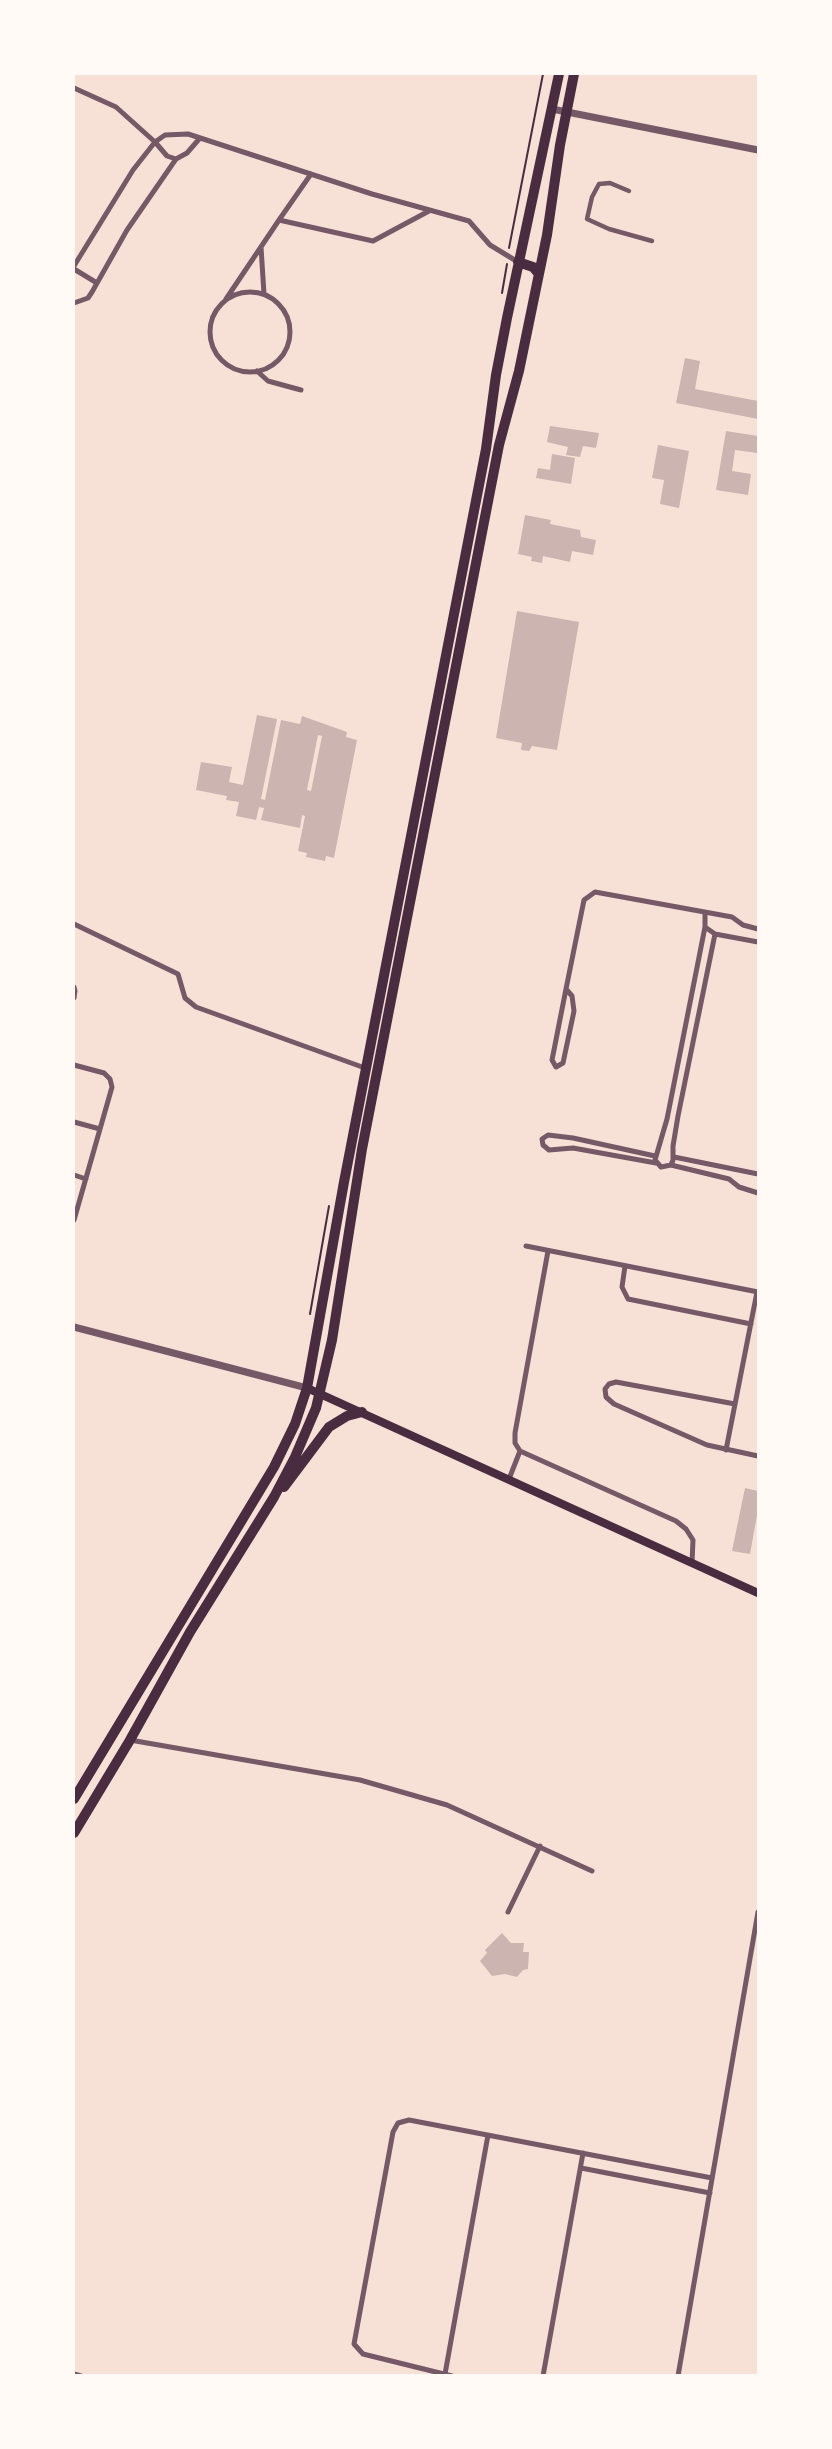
<!DOCTYPE html>
<html>
<head>
<meta charset="utf-8">
<style>
  body { margin:0 }
  #map { position:relative; width:832px; height:2449px; overflow:hidden; background:#f7e1d7; font-family:"Public Sans",sans-serif }
  canvas { display:block }
  .frame { position:absolute; inset:0; border:75px solid #fffaf5; pointer-events:none }
</style>
</head>
<body>
<div id="map">
<canvas width="832" height="2449"></canvas>
<div class="frame"></div>
</div>
<script>
const context = document.querySelector('canvas').getContext('2d');
context.lineJoin = 'round';
function paint(path, color) { context.fillStyle = color; context.fill(path, 'evenodd'); }
const poly = rows => new Path2D(rows.map(r => 'M' + r).join(''));
function trace(path, color, width, dash) { context.strokeStyle = color; context.lineWidth = width; context.lineCap = dash ? 'butt' : 'round'; context.setLineDash(dash || []); context.stroke(path); }
paint(poly([
  [685,358,700,361,695,389,758,401,758,419,676,403],
  [550,426,599,433,596,448,583,446,580,457,566,455,568,447,547,442],
  [726,431,758,436,757,453,735,450,732,471,751,474,748,495,716,490],
  [658,445,689,451,679,508,660,504,664,480,652,478],
  [552,454,575,458,571,484,536,478,538,468,550,470],
  [525,515,551,520,550,524,580,530,581,537,596,540,593,555,572,551,570,562,543,556,542,563,531,561,532,557,518,554],
  [517,611,579,622,557,750,532,746,529,751,521,750,522,743,496,738],
  [257,715,277,719,261,799,265,800,281,720,300,724,302,716,347,732,346,737,357,740,334,858,326,856,325,861,306,857,307,853,298,851,305,816,302,815,300,828,261,820,264,808,259,807,256,820,236,816,239,802,226,800,227,796,196,790,201,762,232,767,229,782,243,785],
  [318,735,322,736,311,791,307,790],
  [745,1488,758,1491,758,1510,750,1554,732,1551],
  [502,1933,511,1943,524,1943,523,1952,529,1952,528,1969,523,1970,517,1977,505,1974,492,1976,480,1961,487,1953,485,1950]
]), '#ccb4b1');
trace(poly([
  [509,248,543,74],
  [502,293,507,264],
  [310,1314,329,1206]
]), '#4a2c40', 2);
trace(poly([
  [629,191,610,183,599,184,592,197,587,219,609,229,652,241]
]), '#755966', 4.5);
trace(poly([
  [74,88,116,107,155,142,165,135,188,134,372,194,469,221,490,245,518,262],
  [279,220,311,174],
  [261,247,264,294],
  [74,266,133,170,155,142,167,156,176,159],
  [74,269,97,283],
  '210 332a40 40 0 1 1 80 0a40 40 0 1 1-80 0Z',
  [226,299,279,220,373,241,429,211],
  [74,303,88,298,92,292,127,230,176,159,187,153,200,138],
  [257,371,268,381,301,390],
  [705,912,705,927,667,1119,655,1160,661,1167,671,1165,729,1179,739,1187,758,1193],
  [74,924,178,974,185,998,196,1007,365,1068],
  [705,927,715,934,758,942],
  [74,987,75,991,74,998],
  [566,989,572,996,574,1011,563,1063,556,1067,552,1060,566,989,584,900,595,892,732,917,743,925,758,929],
  [74,1065,104,1073,110,1079,112,1087,74,1220],
  [74,1122,100,1129],
  [655,1156,573,1138,548,1135,542,1139,543,1145,549,1150,573,1148,656,1163],
  [674,1157,758,1174],
  [671,1165,673,1160,673,1146,678,1116,715,934],
  [74,1175,86,1179],
  [526,1246,758,1292],
  [625,1266,622,1287,628,1299,751,1324],
  [735,1404,616,1382,609,1384,605,1389,606,1397,614,1404,707,1445,758,1456],
  [726,1450,757,1292],
  [520,1451,515,1443,515,1433,548,1251],
  [509,1479,520,1451,676,1521,686,1529,693,1540,692,1563],
  [130,1740,360,1780,447,1805,592,1871],
  [508,1912,540,1846],
  [581,2168,710,2193],
  [74,2374,81,2376],
  [445,2374,488,2135],
  [452,2376,363,2354,354,2344,393,2132,398,2123,409,2120,712,2178],
  [543,2376,583,2153],
  [678,2376,758,1912]
]), '#755966', 5);
trace(poly([
  [552,109,758,150],
  [74,1327,307,1388]
]), '#755966', 7);
trace(poly([
  [307,1388,758,1593]
]), '#4a2c40', 8);
trace(poly([
  [518,262,533,267,539,274],
  [284,1487,329,1427,347,1416,362,1412],
  [74,1799,274,1467,295,1424,307,1388,344,1182,486,449,496,375,507,318,559,74],
  [74,1833,130,1740,190,1632,274,1497,295,1457,316,1408,332,1340,362,1149,499,445,519,371,547,235,560,145,574,74]
]), '#4a2c40', 10);
</script>
</body>
</html>
